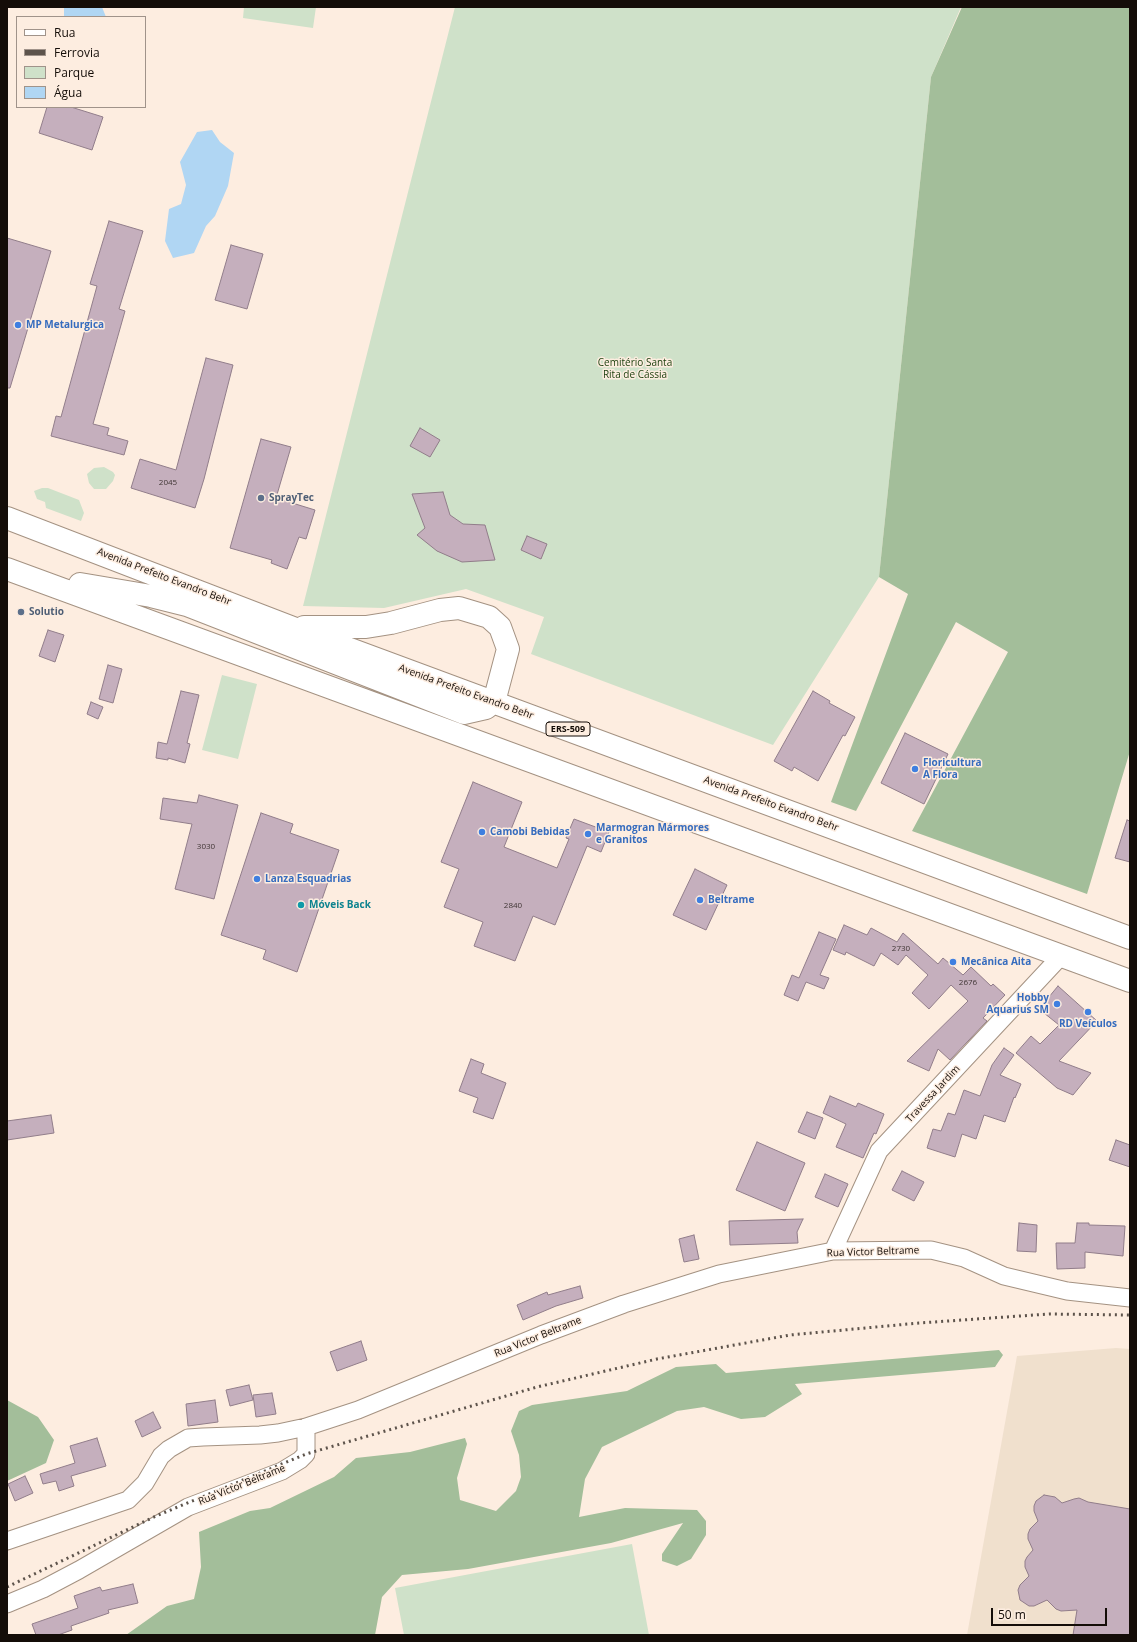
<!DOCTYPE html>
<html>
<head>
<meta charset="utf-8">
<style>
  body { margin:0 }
  #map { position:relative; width:1137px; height:1642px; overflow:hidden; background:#fdede0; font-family:"Open Sans",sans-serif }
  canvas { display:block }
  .frame { position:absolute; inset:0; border:8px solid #140d08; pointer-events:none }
  .legend { position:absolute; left:16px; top:16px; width:130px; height:92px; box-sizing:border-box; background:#fdede0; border:1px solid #a0938a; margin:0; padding:5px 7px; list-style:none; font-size:12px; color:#140d08 }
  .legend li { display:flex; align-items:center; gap:8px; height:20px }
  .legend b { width:20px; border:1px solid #a0938a }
  .scale { position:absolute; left:991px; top:1608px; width:116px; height:18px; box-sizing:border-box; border:2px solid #140d08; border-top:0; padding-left:5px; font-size:12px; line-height:14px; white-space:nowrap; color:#140d08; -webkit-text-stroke:3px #fdede0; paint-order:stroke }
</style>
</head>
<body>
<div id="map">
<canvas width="1137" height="1642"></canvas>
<div class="frame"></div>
<ul class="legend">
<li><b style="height:5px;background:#fff"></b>Rua</li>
<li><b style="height:5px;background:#5d534b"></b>Ferrovia</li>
<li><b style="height:11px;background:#cfe1c9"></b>Parque</li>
<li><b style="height:11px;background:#b0d6f3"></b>Água</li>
</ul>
<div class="scale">50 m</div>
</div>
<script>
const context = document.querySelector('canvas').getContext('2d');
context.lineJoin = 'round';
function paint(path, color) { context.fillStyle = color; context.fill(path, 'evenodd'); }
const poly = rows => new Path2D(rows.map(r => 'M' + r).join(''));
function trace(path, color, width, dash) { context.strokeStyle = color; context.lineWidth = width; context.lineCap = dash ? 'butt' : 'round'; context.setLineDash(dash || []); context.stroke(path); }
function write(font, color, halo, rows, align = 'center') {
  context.font = font + ' "Open Sans",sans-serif'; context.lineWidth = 3; context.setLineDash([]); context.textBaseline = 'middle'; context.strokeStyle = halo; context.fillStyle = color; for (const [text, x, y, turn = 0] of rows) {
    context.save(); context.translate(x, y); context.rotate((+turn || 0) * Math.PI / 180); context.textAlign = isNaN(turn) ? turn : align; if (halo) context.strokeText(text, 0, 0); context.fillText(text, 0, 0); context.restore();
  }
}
paint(poly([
  [1116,1348,1130,1349,1130,1635,967,1635,1017,1356]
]), '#f0e0cd');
paint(poly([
  [244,7,316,7,313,28,243,18],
  [455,7,961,7,931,77,879,577,773,745,531,654,544,617,466,589,384,608,303,606],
  [104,467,113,472,115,475,113,481,106,489,94,489,89,483,87,474,94,468],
  [42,488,48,488,79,500,84,513,81,521,46,508,45,502,37,499,34,491],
  [222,675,257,684,238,759,202,750],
  [632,1544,649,1635,404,1635,395,1588]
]), '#cfe1c9');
paint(poly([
  [962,7,1130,7,1130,751,1087,894,912,831,1008,652,956,622,856,811,831,802,908,594,879,577,931,77],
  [999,1350,1003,1355,995,1367,795,1384,802,1394,765,1417,741,1419,704,1407,677,1411,602,1447,585,1479,579,1517,625,1508,697,1510,706,1521,706,1535,691,1559,677,1566,662,1561,662,1554,683,1523,611,1543,468,1569,402,1575,382,1597,375,1635,126,1635,167,1606,194,1599,201,1567,199,1532,250,1511,270,1508,334,1477,356,1458,410,1452,465,1438,467,1444,457,1478,460,1500,496,1511,516,1491,521,1477,519,1455,511,1431,519,1411,532,1405,627,1391,676,1367,716,1364,726,1373],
  [7,1400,38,1417,54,1440,46,1463,7,1481]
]), '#a3be9a');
paint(poly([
  [64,7,102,7,106,17,64,17],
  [212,130,220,142,234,153,228,186,215,216,206,226,194,253,173,258,165,241,169,209,181,204,186,185,180,162,197,132]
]), '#b0d6f3');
const building = poly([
  [47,107,71,107,103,117,92,150,39,133,47,107],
  [109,221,143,231,119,309,125,311,93,424,109,428,107,435,128,441,124,455,51,436,56,416,61,417,97,286,90,284,109,221],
  [7,238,51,251,10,388,7,388,7,238],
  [231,245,263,254,247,309,215,300,231,245],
  [206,358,233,365,204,479,195,508,131,488,140,459,176,470,206,358],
  [420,428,440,440,430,457,410,446,420,428],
  [261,439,291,447,276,498,315,510,306,539,299,537,287,569,271,563,272,560,230,548,261,439],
  [443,492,450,515,463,524,485,525,495,560,462,562,437,551,417,535,425,528,412,494,443,492],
  [527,536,547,544,541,559,521,550,527,536],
  [48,630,64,635,55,662,39,656,48,630],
  [108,665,122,669,113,703,99,699,108,665],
  [181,691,199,695,187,743,190,744,185,763,168,758,168,760,156,758,158,742,167,744,181,691],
  [813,691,830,701,829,703,855,717,845,736,843,735,818,781,794,767,792,771,774,761,813,691],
  [91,702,103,707,98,719,87,714,91,702],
  [905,733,948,754,924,804,881,783,905,733],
  [473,782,522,802,504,847,557,868,569,839,566,838,574,819,609,832,601,852,587,846,555,925,533,916,515,961,474,946,483,922,444,907,459,869,441,862,473,782],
  [199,795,238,805,214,899,175,889,192,824,160,819,163,798,197,803,199,795],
  [261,813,293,824,290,833,339,850,297,972,263,959,266,950,221,935,261,813],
  [1127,820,1130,821,1130,862,1115,858,1127,820],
  [695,869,727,885,706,930,673,915,695,869],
  [844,925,867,935,871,928,897,942,903,933,938,964,943,958,963,975,971,967,991,986,993,984,1005,995,983,1018,987,1021,950,1060,938,1049,929,1071,907,1061,968,1001,951,985,929,1009,912,993,928,975,906,955,898,965,881,953,874,966,846,952,845,955,833,950,844,925],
  [819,932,836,939,820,975,829,978,824,989,806,982,798,1001,784,995,792,975,799,978,819,932],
  [1058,986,1097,1021,1059,1061,1091,1073,1073,1095,1057,1088,1016,1053,1031,1036,1040,1044,1059,1025,1039,1009,1058,986],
  [1004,1048,1014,1055,1000,1075,1021,1084,1015,1098,1014,1097,1005,1122,984,1115,976,1139,962,1134,955,1157,927,1148,933,1129,941,1131,948,1113,955,1115,964,1090,980,1096,992,1065,1004,1048],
  [471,1059,484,1064,481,1073,506,1083,493,1119,473,1112,478,1098,459,1091,471,1059],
  [830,1096,856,1107,858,1103,884,1114,876,1134,874,1133,863,1158,836,1147,846,1124,823,1113,830,1096],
  [807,1112,823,1118,815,1139,798,1132,807,1112],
  [51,1115,54,1133,7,1140,7,1121,51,1115],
  [1116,1140,1130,1145,1130,1167,1109,1160,1116,1140],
  [757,1142,805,1163,785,1211,736,1190,757,1142],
  [902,1171,924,1182,914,1201,892,1190,902,1171],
  [825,1174,848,1184,838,1207,815,1197,825,1174],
  [803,1219,797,1232,798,1243,730,1245,729,1221,803,1219],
  [1019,1223,1037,1225,1036,1252,1017,1251,1019,1223],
  [1077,1223,1089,1223,1089,1225,1125,1226,1123,1256,1085,1252,1085,1268,1057,1269,1056,1243,1075,1243,1077,1223],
  [694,1235,699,1259,684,1262,679,1239,694,1235],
  [580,1286,583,1298,556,1306,523,1320,517,1305,547,1292,548,1295,580,1286],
  [361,1341,367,1360,337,1371,330,1352,361,1341],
  [249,1385,253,1400,230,1406,226,1390,249,1385],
  [272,1393,276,1414,256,1417,253,1395,272,1393],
  [215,1400,218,1422,188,1426,186,1404,215,1400],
  [153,1412,161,1428,142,1437,135,1421,153,1412],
  [97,1438,106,1466,71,1476,74,1486,59,1491,56,1481,43,1484,40,1474,75,1463,70,1446,97,1438],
  [25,1476,33,1493,15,1501,8,1484,25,1476],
  [1044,1495,1055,1497,1062,1503,1074,1499,1079,1498,1088,1502,1130,1509,1130,1635,1073,1635,1077,1610,1061,1611,1056,1609,1047,1600,1034,1606,1029,1606,1020,1600,1018,1590,1020,1585,1029,1576,1025,1567,1025,1561,1027,1557,1033,1550,1028,1539,1028,1534,1030,1529,1038,1521,1034,1511,1034,1506,1036,1501,1044,1495],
  [133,1584,138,1603,108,1610,109,1613,71,1626,72,1630,58,1635,36,1635,32,1624,78,1608,74,1596,100,1587,102,1591,133,1584]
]);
paint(building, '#c5afbd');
trace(building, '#917d8a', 1);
const street = poly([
  [833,1251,879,1151,1061,956],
  [7,1541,128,1500,145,1483,161,1456,169,1449,188,1438,203,1437,260,1435,278,1433,306,1427,358,1410,541,1335,624,1304,719,1274,833,1251,931,1250,964,1258,1004,1276,1067,1291,1130,1298],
  [7,1604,43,1589,79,1570,188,1507,282,1471,300,1460,306,1454,306,1427]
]);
const highway = poly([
  [7,518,293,628,1130,938],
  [7,569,1130,981],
  [80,584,151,596,187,605,464,713,486,708,494,702,508,649,500,627,489,617,459,608,440,610,391,623,366,627,304,627]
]);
trace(street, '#a49282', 19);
trace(highway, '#a49282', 24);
trace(street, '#fff', 17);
trace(highway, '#fff', 22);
trace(poly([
  [7,1587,156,1516,306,1454,537,1387,657,1359,790,1335,919,1323,1049,1314,1130,1315]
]), '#5d534b', 3, [2, 4]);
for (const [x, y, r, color] of [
  [18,325,4,"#3f7fe0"],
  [261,498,4,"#5c6f8a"],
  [21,612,4,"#5c6f8a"],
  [915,769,4,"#3f7fe0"],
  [482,832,4,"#3f7fe0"],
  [588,834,4,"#3f7fe0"],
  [257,879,4,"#3f7fe0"],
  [700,900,4,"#3f7fe0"],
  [301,905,4,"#0f9aa8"],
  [953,962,4,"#3f7fe0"],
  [1057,1004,4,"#3f7fe0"],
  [1088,1012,4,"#3f7fe0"]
]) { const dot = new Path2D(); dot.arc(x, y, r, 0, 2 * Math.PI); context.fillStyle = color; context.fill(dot); trace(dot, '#fdede0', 1.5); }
write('8px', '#403635', null, [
  ["2045",168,483],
  ["3030",206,847],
  ["2840",513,906],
  ["2730",901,949],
  ["2676",968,983]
]);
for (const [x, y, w] of [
  [568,729,44]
]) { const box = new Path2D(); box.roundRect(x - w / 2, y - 7, w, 14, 3); context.fillStyle = '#fdede0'; context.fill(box); trace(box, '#140d08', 1); }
write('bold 9px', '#140d08', null, [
  ["ERS-509",568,729]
]);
write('bold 10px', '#366cbe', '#fdede0', [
  ["MP Metalurgica",26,325],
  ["Floricultura",923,763],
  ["A Flora",923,775],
  ["Marmogran Mármores",596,828],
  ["e Granitos",596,840],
  ["Camobi Bebidas",490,832],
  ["Lanza Esquadrias",265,879],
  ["Beltrame",708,900],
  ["Mecânica Aita",961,962],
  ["Hobby",1049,998,"right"],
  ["Aquarius SM",1049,1010,"right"],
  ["RD Veículos",1088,1024,"center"]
], 'left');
write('10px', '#1f4210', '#fdede0', [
  ["Cemitério Santa",635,363],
  ["Rita de Cássia",635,375]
]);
write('bold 10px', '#4e5e75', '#fdede0', [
  ["SprayTec",269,498],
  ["Solutio",29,612]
], 'left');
write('10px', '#140d08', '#fdede0', [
  ["Avenida Prefeito Evandro Behr",164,577,21],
  ["Avenida Prefeito Evandro Behr",466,692,20],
  ["Avenida Prefeito Evandro Behr",771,804,20],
  ["Travessa Jardim",933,1094,-47],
  ["Rua Victor Beltrame",873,1252,-2],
  ["Rua Victor Beltrame",538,1337,-22],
  ["Rua Victor Beltrame",242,1485,-22]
]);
write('bold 10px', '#0d838f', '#fdede0', [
  ["Móveis Back",309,905]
], 'left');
</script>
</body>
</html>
